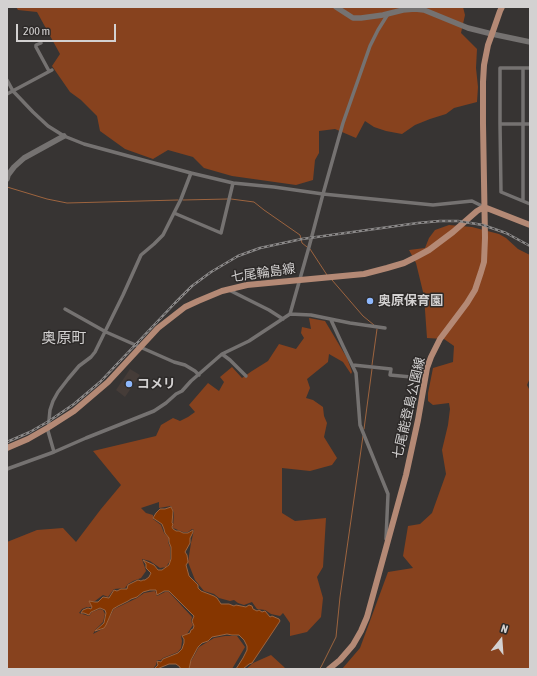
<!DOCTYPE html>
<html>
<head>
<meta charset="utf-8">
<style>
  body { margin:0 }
  #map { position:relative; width:537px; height:676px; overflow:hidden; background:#373433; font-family:"Asap Condensed",sans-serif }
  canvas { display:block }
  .frame { position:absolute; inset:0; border:8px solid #d3d1d1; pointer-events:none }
  .north { position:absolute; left:481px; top:620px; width:40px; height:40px; -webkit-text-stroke:3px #2d2a29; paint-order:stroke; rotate:17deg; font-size:11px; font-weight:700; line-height:16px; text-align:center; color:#d3d1d1 }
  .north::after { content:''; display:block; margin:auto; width:14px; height:18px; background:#d3d1d1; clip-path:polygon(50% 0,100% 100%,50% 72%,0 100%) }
  .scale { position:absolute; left:16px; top:24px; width:100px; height:18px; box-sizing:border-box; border:2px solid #d3d1d1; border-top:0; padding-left:5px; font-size:12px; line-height:14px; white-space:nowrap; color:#d3d1d1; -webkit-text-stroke:3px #2d2a29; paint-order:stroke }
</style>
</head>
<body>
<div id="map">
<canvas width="537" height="676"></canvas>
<div class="frame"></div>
<div class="north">N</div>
<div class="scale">200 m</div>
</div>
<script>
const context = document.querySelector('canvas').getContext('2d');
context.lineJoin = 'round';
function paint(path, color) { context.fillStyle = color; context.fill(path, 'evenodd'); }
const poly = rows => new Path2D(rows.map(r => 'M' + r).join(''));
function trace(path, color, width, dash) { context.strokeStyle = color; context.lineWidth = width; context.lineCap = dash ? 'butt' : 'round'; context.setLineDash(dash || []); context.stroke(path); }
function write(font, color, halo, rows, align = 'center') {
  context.font = font + ' "Asap Condensed","Noto Sans JP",sans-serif'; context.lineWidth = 3; context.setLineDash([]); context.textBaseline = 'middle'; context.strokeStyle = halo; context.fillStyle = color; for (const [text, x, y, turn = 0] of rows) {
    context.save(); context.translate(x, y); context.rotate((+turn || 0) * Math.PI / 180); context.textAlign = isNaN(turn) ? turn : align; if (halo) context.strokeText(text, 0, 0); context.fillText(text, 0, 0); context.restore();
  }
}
paint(poly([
  [130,369,140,375,125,397,116,390]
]), '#453c38');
paint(poly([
  [16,7,463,7,465,15,461,33,477,49,476,68,478,87,477,102,454,108,446,114,430,119,415,125,402,134,386,131,374,127,365,121,356,138,335,129,319,131,319,153,315,160,313,180,296,185,232,176,204,168,193,157,168,150,153,159,125,149,100,131,97,116,81,100,70,92,52,66,60,54,37,12,18,10],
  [449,225,472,227,499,234,506,238,518,249,530,255,530,378,527,385,530,391,530,669,342,669,360,648,388,572,413,568,403,556,408,526,420,524,432,513,446,474,442,450,448,425,450,409,449,403,433,405,428,401,428,393,433,368,453,362,454,346,444,339,427,338,424,296,416,263,409,250,425,248,429,238,435,230],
  [309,318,325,321,347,358,352,372,351,374,343,362,329,354,328,362,307,379,310,388,306,398,313,400,323,407,324,416,327,423,324,437,337,458,332,465,310,471,282,468,282,513,295,521,326,518,323,567,317,577,323,598,321,617,307,632,290,636,290,623,283,613,280,616,271,614,265,610,257,609,252,602,244,605,238,603,234,600,230,601,219,598,214,594,204,591,195,580,188,562,191,543,194,530,192,529,188,532,183,532,173,528,174,512,171,506,159,508,159,502,141,508,146,513,153,515,153,519,161,525,164,533,169,538,168,542,170,547,170,561,166,567,160,568,150,561,142,559,146,571,141,578,133,581,128,584,125,588,114,589,108,597,103,595,95,601,89,601,92,607,87,607,82,609,79,613,89,616,92,612,100,609,103,610,105,614,103,622,96,629,93,634,104,628,114,609,137,598,144,593,155,591,157,596,165,592,169,592,192,617,191,621,193,625,187,634,181,636,182,641,181,648,178,652,163,658,161,660,157,660,156,665,153,669,7,669,7,542,37,530,63,528,76,542,101,509,121,485,93,451,156,436,161,425,173,418,180,421,188,417,195,412,189,405,208,383,219,391,224,382,220,377,232,367,242,378,252,371,268,361,279,344,296,349,304,338,301,333,302,327,311,329],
  [225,636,237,636,245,647,232,669,190,669,189,665,199,647,214,638],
  [271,655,283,666,286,669,246,669,253,663]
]), '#87421e');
const water = poly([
  [171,507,173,511,172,523,173,524,172,527,173,529,176,531,179,531,183,533,188,533,193,530,193,532,190,538,190,543,185,552,187,555,188,562,186,565,189,576,198,585,198,588,201,591,214,596,217,598,221,604,229,604,234,606,236,605,246,607,249,605,252,606,253,609,257,611,259,610,262,612,265,611,270,617,272,616,279,619,280,621,252,663,249,664,243,669,236,669,243,658,247,650,247,646,244,640,239,635,232,635,227,634,212,637,208,641,202,643,198,647,191,660,189,669,180,669,180,667,176,664,169,664,157,669,154,669,158,665,157,661,161,662,163,659,178,653,182,649,184,643,184,639,182,636,190,633,191,630,193,629,194,626,192,621,194,616,169,591,164,591,157,595,156,590,150,590,143,592,137,597,131,599,128,601,118,606,113,609,106,625,104,628,95,631,104,623,106,613,105,610,100,608,91,612,89,615,84,613,81,613,83,610,88,608,91,609,92,607,89,601,95,602,98,602,103,597,109,598,114,590,117,591,121,589,127,589,128,585,138,580,141,581,143,580,145,580,149,577,151,573,146,568,146,564,143,560,154,565,158,570,162,570,169,565,171,559,171,547,169,542,169,538,165,533,164,529,162,524,153,518,156,513,160,509,165,509,171,507]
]);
paint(water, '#863600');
trace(water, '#9d643f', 1);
trace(poly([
  [7,187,47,199,67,203,178,200],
  [231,199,254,202,264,210,300,235,302,243,307,247],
  [183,200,228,199],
  [310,249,327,275],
  [332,280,363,316,374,325],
  [372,365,377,329],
  [364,429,372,369],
  [319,669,321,667,336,637,340,597,363,436]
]), '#9d643f', 1);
trace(poly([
  [41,43,36,45,36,47,49,71],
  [523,68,523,201],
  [530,68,500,68,500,124,501,192,530,204],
  [7,80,13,91,33,112,48,126,64,136,84,144,191,173,233,183,274,187,323,194,433,205,472,201,484,207],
  [7,94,52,70],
  [500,124,530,124],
  [174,213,221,233,233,183],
  [229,290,269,310,283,319],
  [65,309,106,332,174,362,185,365,195,371,199,375],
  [290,314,309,247,323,194,343,123,370,46,378,30,388,14],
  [331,320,343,346,356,373,360,425,388,494,386,539],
  [222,354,230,360,246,376],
  [353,365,391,369,390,375,411,377],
  [54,452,48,431,50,410,53,401,58,392,68,379,79,366,91,357,95,352,123,295,141,255,154,244,163,235,181,199,191,173],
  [7,469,54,452,86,438,154,411,166,403,176,394,182,391,191,381,222,354,249,341,290,314,311,315,350,323,385,328]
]), '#757271', 3.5);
trace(poly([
  [336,7,353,18,361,18,383,15,403,10,415,9,424,10,468,28,492,34,530,42],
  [7,179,8,175,14,167,24,158,64,136]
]), '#757271', 5.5);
trace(poly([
  [484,207,530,225],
  [7,448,28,439,49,427,74,411,108,382,158,328,185,307,198,301,222,291,247,285,364,274,387,268,404,263,416,257,429,250,453,232,477,211,484,207],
  [329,669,340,660,353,645,361,631,367,617,406,475,418,420,427,368,431,357,440,339,467,303,475,290,481,272,484,262,485,238,483,124,483,82,484,65,488,45,492,34,500,11,502,7]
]), '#b48975', 6);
const rail = poly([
  [7,442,30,432,49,421,74,404,100,382,175,303,192,286,211,272,238,256,260,248,302,239,418,223,440,221,458,221,483,225,506,233,530,246]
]);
trace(rail, '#8c8a8a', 2.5);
trace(rail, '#2d2a29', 1, [3]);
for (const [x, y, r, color] of [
  [370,301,4,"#8eb8fd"],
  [129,384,4,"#8eb8fd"]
]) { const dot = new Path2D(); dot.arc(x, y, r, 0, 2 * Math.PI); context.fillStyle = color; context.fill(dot); trace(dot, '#2d2a29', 1.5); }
write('13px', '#d3d1d1', '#2d2a29', [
  ["七尾輪島線",263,273,-8],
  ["七尾能登島公園線",409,408,-77]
]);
write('bold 13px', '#d3d1d1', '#2d2a29', [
  ["奥原保育園",378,301],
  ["コメリ",137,384]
], 'left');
write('15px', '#d3d1d1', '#2d2a29', [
  ["奥原町",64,338]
]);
</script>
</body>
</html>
